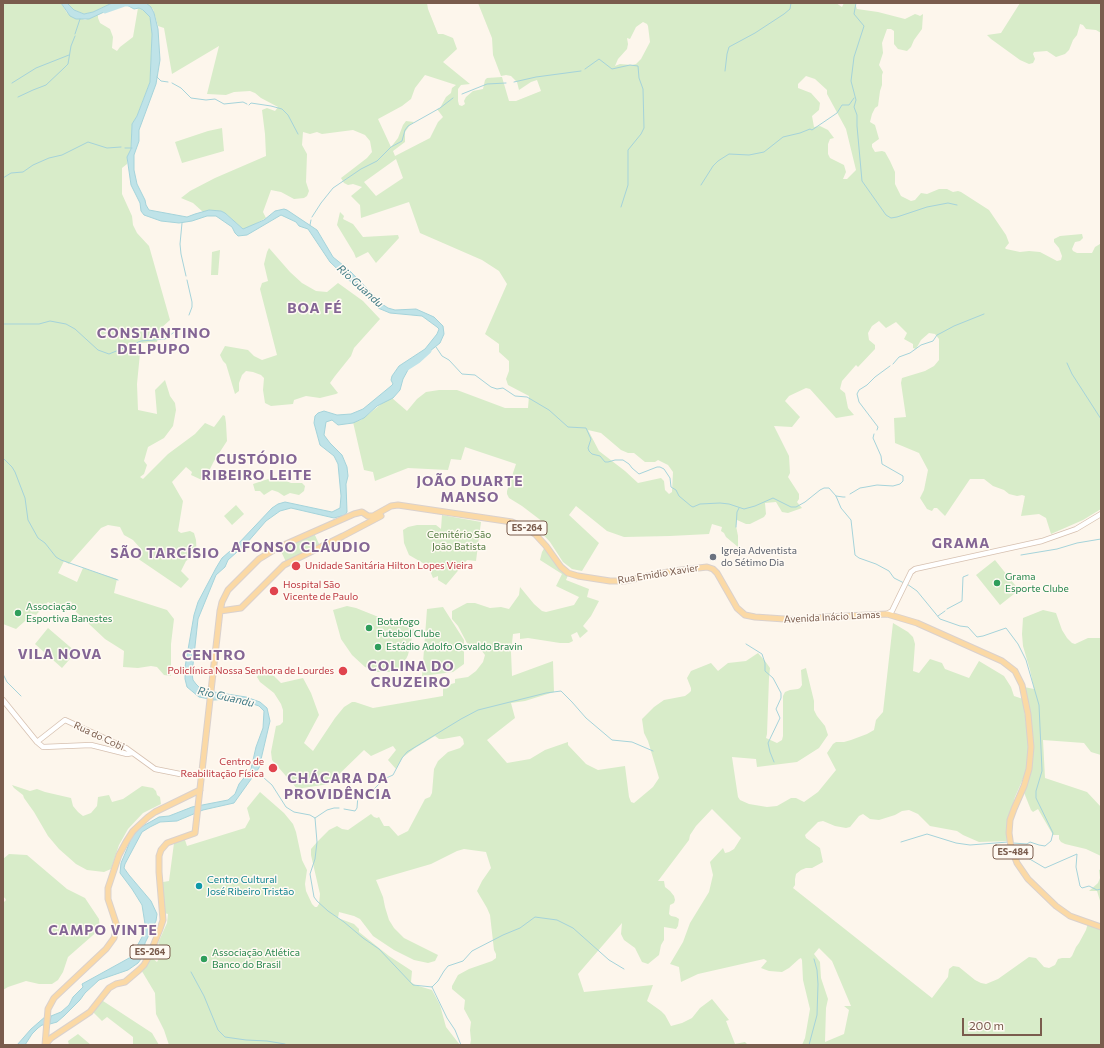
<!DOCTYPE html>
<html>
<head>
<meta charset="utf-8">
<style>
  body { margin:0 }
  #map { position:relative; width:1104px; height:1048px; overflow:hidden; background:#fdf6ec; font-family:Commissioner,sans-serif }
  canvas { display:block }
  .frame { position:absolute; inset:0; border:4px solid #7a5c4d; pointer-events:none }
  .scale { position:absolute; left:962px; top:1018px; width:80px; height:18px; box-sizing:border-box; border:2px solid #7a5c4d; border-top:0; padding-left:5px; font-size:12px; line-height:14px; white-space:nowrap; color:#7a5c4d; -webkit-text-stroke:3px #fffaf3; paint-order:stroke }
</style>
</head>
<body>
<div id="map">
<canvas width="1104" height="1048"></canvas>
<div class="frame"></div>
<div class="scale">200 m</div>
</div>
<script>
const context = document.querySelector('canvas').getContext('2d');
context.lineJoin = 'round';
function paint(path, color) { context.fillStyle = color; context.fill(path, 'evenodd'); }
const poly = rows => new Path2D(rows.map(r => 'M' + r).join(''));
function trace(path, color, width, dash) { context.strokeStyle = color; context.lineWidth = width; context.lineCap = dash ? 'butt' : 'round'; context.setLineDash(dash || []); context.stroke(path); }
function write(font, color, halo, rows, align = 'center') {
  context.font = font + ' Commissioner,sans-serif'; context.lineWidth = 3; context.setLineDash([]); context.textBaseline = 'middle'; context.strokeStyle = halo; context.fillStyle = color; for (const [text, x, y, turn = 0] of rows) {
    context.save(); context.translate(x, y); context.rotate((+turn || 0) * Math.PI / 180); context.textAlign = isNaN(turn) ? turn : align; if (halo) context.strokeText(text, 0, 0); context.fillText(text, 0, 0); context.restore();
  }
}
paint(poly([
  [3,3,61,3,67,13,85,20,98,15,98,18,100,23,110,29,113,37,112,48,117,51,120,47,133,37,138,8,146,12,151,19,152,34,150,82,137,116,132,124,131,149,127,157,127,164,122,168,122,194,132,216,133,225,137,233,149,246,170,320,160,329,157,342,141,343,137,384,138,410,157,414,155,390,165,380,170,396,175,403,176,410,173,426,164,438,148,447,144,461,147,465,144,474,140,477,143,479,168,454,195,434,205,423,214,427,223,415,225,416,226,423,227,441,214,461,204,481,191,475,192,472,186,467,172,482,183,501,178,531,181,533,190,531,194,533,196,540,197,558,189,559,186,561,181,571,189,579,181,588,134,556,141,549,133,540,124,535,120,527,108,525,101,528,69,564,64,561,58,573,77,582,83,568,117,579,114,593,167,610,174,619,171,644,171,676,164,675,157,667,151,666,138,668,123,667,124,651,105,639,71,607,66,612,48,602,36,615,33,614,16,629,3,624],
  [67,3,112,3,93,12,84,14,74,10],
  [146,3,427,3,428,9,438,34,443,34,453,38,457,49,443,62,470,84,461,85,458,89,458,101,459,105,462,106,465,104,464,101,466,97,473,91,483,89,485,80,487,78,502,77,509,101,516,101,541,91,537,80,531,82,519,90,517,82,511,76,506,75,501,76,493,55,492,38,478,3,836,3,842,7,844,3,855,3,857,9,878,12,905,19,915,14,918,15,920,16,923,14,922,29,914,40,911,47,907,51,898,49,894,44,894,31,891,29,887,29,882,43,883,53,879,65,883,72,882,75,882,85,880,91,878,106,875,108,872,114,870,122,875,125,879,139,872,144,872,147,875,152,882,151,885,152,890,161,895,172,895,184,901,196,911,201,915,200,921,193,927,194,939,189,947,189,953,192,958,191,961,192,989,210,1006,235,1009,243,1005,248,1006,249,1020,252,1029,251,1040,252,1057,261,1061,260,1062,256,1059,248,1054,242,1054,239,1060,236,1082,234,1083,238,1080,241,1075,242,1072,249,1073,251,1077,253,1092,253,1095,247,1100,244,1101,239,1101,509,1083,520,1051,534,1046,518,1039,514,1021,516,1025,496,1022,495,1017,496,1009,494,1004,490,993,486,984,479,970,479,945,516,937,508,934,508,932,511,927,509,920,498,924,490,928,470,919,453,895,443,894,418,906,417,901,383,902,378,925,371,934,366,939,360,939,339,935,334,929,333,921,340,916,349,913,348,913,344,904,339,907,333,896,322,886,328,879,321,872,326,868,333,869,340,875,345,875,349,858,367,856,365,842,381,840,389,845,393,848,408,854,415,836,418,810,389,806,388,789,396,785,401,800,417,792,427,774,426,789,456,790,473,788,477,799,494,799,499,797,502,802,508,788,513,782,512,776,502,765,503,766,514,764,517,750,524,746,524,737,520,736,526,738,536,738,547,726,537,724,533,721,531,722,527,712,524,709,534,670,536,624,537,607,531,576,506,569,515,599,543,582,571,572,569,563,562,550,542,538,529,543,522,522,506,509,498,507,494,507,491,516,464,465,447,461,460,451,459,448,470,408,468,375,481,373,472,364,470,353,422,361,420,385,401,392,398,407,411,417,399,426,392,439,390,457,390,505,408,528,408,529,396,508,385,506,379,509,371,509,361,499,352,499,344,485,334,507,284,499,271,482,260,420,233,409,202,361,218,360,205,351,196,362,187,353,184,348,185,344,183,341,178,367,158,372,152,370,141,365,135,353,130,322,134,317,132,310,134,303,132,302,145,307,154,306,182,309,191,307,196,304,198,294,199,281,192,271,190,263,212,266,218,246,229,243,229,225,213,221,211,209,210,203,212,193,203,181,198,190,191,215,178,266,156,265,134,262,110,267,108,275,111,278,107,261,98,255,93,250,91,234,92,226,95,207,94,219,46,172,74,164,28,158,26,153,9],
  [643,22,647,24,648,26,650,42,641,59,636,64,632,65,620,64,615,66,618,59,627,49,628,44,627,38,630,39,636,27],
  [425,75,456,85,452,88,451,93,446,97,440,108,437,109,443,117,438,122,430,138,395,156,393,151,405,142,405,132,410,125,414,122,406,121,403,125,398,138,391,147,378,119,402,106,411,99,415,88],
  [806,76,815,79,827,90,827,94,846,129,856,170,847,179,843,179,846,172,844,165,830,158,828,154,828,144,830,139,834,138,828,130,820,126,814,127,812,116,819,110,820,103,811,93,798,88,798,84],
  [396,159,403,178,376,196,364,182],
  [588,430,601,433,621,450,628,453,634,453,645,462,655,462,658,460,668,465,673,472,672,492,669,494,665,490,664,481,661,478,638,483,625,471,599,451],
  [1020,3,1101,3,1101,33,1096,30,1086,29,1083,25,1080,24,1077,35,1073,40,1069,50,1065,54,1056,57,1047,51,1034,52,1033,54,1035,59,1033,63,1029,64,1020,60,991,39,987,35,1001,33],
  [222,128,224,151,182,163,175,142,208,131],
  [340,212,344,216,343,219,353,224,363,237,398,235,399,238,376,263,368,252,356,258,354,253,337,225],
  [269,248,290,272,302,283,316,291,327,292,338,283,363,301,380,319,354,348,351,356,335,376,330,383,338,393,336,394,320,398,306,396,294,400,293,404,271,406,265,403,263,390,264,378,261,375,253,372,246,371,242,375,239,383,239,391,235,394,226,364,223,361,220,355,225,346,248,350,254,356,262,360,277,355,260,289,262,283,268,281,264,264,267,252],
  [220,250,218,275,211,275,212,252],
  [279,478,291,483,302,483,305,486,304,491,299,495,290,493,284,496,278,492,272,490,264,495,260,491,255,491,253,484,268,479],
  [236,505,244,514,232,525,224,516],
  [442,515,481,522,476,561,467,560,446,585,438,580,438,576,433,578,428,566,409,555,404,543,403,530,408,527,417,525,436,525,441,529],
  [314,533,320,546,286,562,280,549],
  [546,545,569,573,566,580,589,589,587,597,599,601,591,616,583,626,588,631,580,638,577,632,571,635,573,641,569,643,560,643,528,638,520,639,520,633,513,634,511,652,512,676,553,661,554,692,525,701,511,703,515,718,487,740,507,763,530,759,545,750,568,742,568,745,586,764,598,770,625,766,629,797,631,802,634,803,653,787,659,778,648,741,644,733,642,719,654,707,664,700,685,696,689,693,691,691,691,688,687,678,691,671,711,663,718,671,728,663,746,661,758,653,765,661,770,668,769,678,767,734,766,738,777,743,782,740,783,736,783,696,785,692,790,690,798,689,800,688,802,685,801,670,806,668,814,701,814,710,817,716,825,726,828,735,819,748,797,762,757,767,756,759,732,757,738,797,740,800,749,804,767,807,777,806,791,798,796,798,804,802,818,792,836,770,827,753,833,744,836,742,844,742,851,740,867,734,874,730,876,720,883,712,893,623,908,632,913,637,915,644,913,671,919,673,930,659,942,663,945,669,969,678,979,661,1004,676,1011,687,1014,696,1023,699,1029,749,1026,772,1015,797,1010,815,1009,841,979,842,963,835,957,831,930,826,918,814,909,810,902,811,895,815,879,820,870,819,863,814,859,816,850,827,846,828,835,826,823,821,818,822,805,835,806,838,820,848,823,862,812,868,806,868,801,870,796,874,795,879,795,885,793,888,932,998,948,977,949,969,953,966,959,967,975,980,981,983,986,984,998,979,1029,957,1036,958,1044,967,1049,968,1055,965,1058,959,1062,958,1070,958,1072,956,1076,947,1079,943,1086,930,1088,923,1101,928,1101,1045,802,1045,805,1038,810,1009,803,980,802,960,801,958,799,959,789,968,782,972,769,971,761,968,767,961,764,959,698,974,681,982,679,967,670,964,683,942,690,923,709,892,713,875,710,862,723,848,725,853,729,852,734,849,741,838,712,809,696,826,690,835,689,840,658,881,664,881,665,887,670,891,674,896,675,900,674,903,670,905,669,914,671,916,676,917,679,919,678,926,676,929,664,927,664,940,661,945,659,955,648,964,642,962,635,948,624,940,621,934,622,923,578,974,584,992,653,985,647,1001,661,1011,665,1015,671,1026,682,1023,692,1018,700,1008,712,999,729,1020,726,1021,735,1044,745,1042,748,1045,470,1045,471,1040,470,1030,471,1022,464,1009,465,1000,452,989,452,986,458,975,469,969,492,961,496,958,496,954,494,950,490,915,487,908,477,891,482,881,491,868,486,852,464,849,457,851,431,864,376,880,383,897,385,907,389,920,394,928,404,938,438,955,435,961,428,963,414,960,394,950,373,936,360,919,354,916,339,912,338,918,354,924,359,929,359,932,389,956,412,971,411,982,415,985,432,990,440,1005,446,1027,460,1045,169,1045,164,1030,156,1014,155,993,140,968,150,956,157,962,163,951,168,955,158,943,167,923,168,914,164,913,165,908,162,892,163,882,169,881,174,843,184,837,187,846,245,828,250,819,247,808,260,792,284,813,293,824,296,832,302,860,307,870,305,884,306,891,312,904,315,907,317,907,319,904,320,894,311,855,311,849,318,841,329,830,337,826,342,829,348,830,371,814,374,817,377,818,379,817,384,826,389,826,398,836,408,831,425,799,430,797,432,793,434,769,438,761,448,752,460,748,464,744,463,739,460,736,443,739,439,739,435,736,415,748,403,757,396,769,388,760,396,750,393,746,371,756,364,750,329,784,303,788,299,791,272,760,271,752,276,726,280,725,283,722,283,710,281,704,274,693,260,682,257,677,259,674,263,673,274,676,281,683,303,678,311,693,319,715,304,743,313,751,335,718,344,707,352,702,355,702,373,708,443,696,443,686,455,683,455,679,468,677,476,671,483,662,485,655,478,646,468,645,458,626,452,619,452,611,467,603,475,603,490,608,501,607,509,609,519,595,520,587,534,604,542,611,546,612,574,605,579,597,556,586,562,574,540,560,542,552],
  [819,948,832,961,851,1006,844,1006,849,1010,844,1034,825,1042,826,1008,828,999,821,978,820,962,814,954],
  [995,560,1019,590,1000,605,976,575],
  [347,606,356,608,391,622,414,629,408,655,402,667,392,672,376,672,365,667,352,655,341,639,333,610],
  [443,607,464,640,464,664,453,672,422,676,427,609],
  [1043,610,1056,613,1062,630,1067,638,1072,643,1075,644,1088,638,1101,638,1101,755,1091,752,1084,743,1043,740,1045,778,1087,792,1101,807,1101,856,1086,849,1065,844,1061,842,1059,839,1059,835,1053,835,1038,809,1033,812,1031,810,1023,790,1031,768,1033,749,1024,687,1034,689,1030,670,1023,646,1022,634,1023,618],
  [48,628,76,652,62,668,35,644],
  [12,785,30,791,37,789,45,792,71,798,73,806,78,812,83,816,91,813,97,806,98,797,109,795,112,802,123,799,142,786,153,788,156,791,157,795,160,797,161,804,143,813,128,829,119,845,111,869,104,872,87,870,76,864,59,849,48,836,34,812,24,798,23,795,14,788],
  [9,854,27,855,67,889,85,898,99,919,100,929,68,957,63,972,58,980,52,984,39,984,26,981,8,987,3,990,3,903,6,900,5,898,3,897,3,859],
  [1101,869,1101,904,1097,891,1089,891,1098,883,1100,878,1099,870],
  [100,999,152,1033,159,1045,133,1045,133,1037,107,1017,102,1021,92,1011],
  [78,1034,91,1045,69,1045,68,1041]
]), '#d8ecc9');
const water = poly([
  [61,3,67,3,74,10,84,14,93,12,112,3,146,3,151,7,154,13,158,29,160,60,156,84,139,130,139,141,134,155,134,170,137,184,145,200,146,205,149,210,187,217,195,214,209,210,221,211,225,213,243,229,264,220,275,211,284,209,287,210,317,230,333,257,349,270,382,304,388,308,395,310,416,309,434,317,443,326,444,334,440,343,409,368,403,379,400,390,393,398,377,406,364,418,353,423,338,425,332,420,326,422,324,435,330,443,342,455,347,467,348,476,346,484,347,512,345,515,334,518,291,508,280,511,266,521,246,544,228,560,225,567,216,575,198,619,192,674,193,680,196,684,200,688,210,690,209,699,199,697,187,687,185,679,185,667,194,615,198,602,216,568,222,558,237,545,272,508,278,504,285,502,332,512,340,508,341,496,338,464,334,456,320,445,314,423,315,416,318,413,324,411,337,415,351,414,363,409,391,386,393,384,391,380,392,376,399,366,425,349,437,334,439,329,437,327,422,316,390,313,378,308,330,262,308,229,299,226,296,222,281,215,247,235,238,236,235,233,232,227,216,216,207,216,192,221,179,223,161,221,144,215,141,211,140,203,131,185,127,157,131,149,132,124,137,116,150,82,152,34,150,17,143,10,139,8,134,9,125,4,119,5,89,19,76,19,70,16,61,3],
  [214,692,246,697,260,702,267,708,270,721,259,768,234,803,203,810,177,821,160,822,150,827,142,832,125,864,124,868,129,875,151,901,157,914,156,921,145,943,144,955,138,963,128,970,99,980,85,993,80,1000,64,1016,57,1022,50,1024,51,1016,61,1012,69,1005,73,997,83,987,82,984,131,957,142,937,145,930,145,924,142,905,132,889,120,873,121,863,127,849,131,838,138,830,143,826,159,817,169,816,192,807,228,800,235,794,239,784,251,769,256,747,263,728,264,711,259,706,244,701,233,699,213,700,214,692],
  [46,1016,45,1025,42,1025,38,1028,32,1034,25,1045,17,1045,31,1029,46,1016]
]);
paint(water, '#bfe3e8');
trace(water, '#a5d3da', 1);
trace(poly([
  [856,3,854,14,864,26,854,57,851,81,856,100,854,107,857,115,857,126,862,181,886,215,891,218,897,217,927,207,948,203,957,205],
  [75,34,80,19],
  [585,69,599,59,612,69,630,65,638,66,639,78,643,89,644,128,641,134,628,150,628,185,621,207],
  [725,71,727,54,729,47,755,33,784,14,790,9,791,3],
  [157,77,161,81,168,82],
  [514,82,536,77,581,71],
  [12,83,36,68,69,55],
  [172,83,181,88,191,98,206,100,215,99,224,104,243,102,247,104],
  [462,94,487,84,506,83],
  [18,97,33,90,46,85,64,68,68,64,71,46,75,36],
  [249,105,251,103,271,106,282,109,288,115,298,134],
  [125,148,132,148],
  [3,178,11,173,23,172,33,165,49,158,62,155,88,142,107,148,121,147],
  [701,185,713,166,718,161,729,154,749,155,764,152,783,137,800,133,810,129,812,130,837,113,842,105,849,105,854,98],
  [312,217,321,203,333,188,361,169,377,161,391,147,402,141,405,130,408,126,440,108,453,98],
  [182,223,180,244,181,254,186,276],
  [310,225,311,220],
  [187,280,192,302,192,307,189,315],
  [3,324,39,324,50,321,66,324,75,329,98,350,109,354,141,341,165,339,177,330],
  [436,347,442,356,449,360,462,374,475,375,491,387,497,389,503,388,515,396,527,397,549,410,568,427,586,428,591,439,588,448,589,451,592,454,600,456,605,462,608,462,615,460,623,460,629,464,632,468,639,474,657,467,660,467,664,469,670,478,671,487,676,490,679,496,691,506,693,507,700,504,720,503,729,504,744,509,755,506,773,498,791,507,796,507,805,502,820,490,824,488,829,488,836,496,841,508,851,520,855,555,859,558,876,564,889,571,894,578,904,583],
  [1067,363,1072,374,1101,419],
  [893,364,899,357,910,353,921,345,933,341,937,335,941,333,954,326,984,314],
  [877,430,878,427,859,402,857,394,859,390,867,385,875,377,890,366],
  [3,458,12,467,15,472,25,498,28,520,38,538,45,543,56,557,61,560,118,580],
  [850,494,860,488,866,487,877,485,893,486,900,484,903,481,903,476,882,464,881,456,873,438,874,434],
  [836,496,843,497,845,497],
  [736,527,737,512,739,508],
  [1021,555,1057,549,1077,543,1101,539],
  [907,584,917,591,940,619,960,626,968,627,977,637,983,636,1006,628,1018,644,1026,660,1039,705,1042,771,1036,791,1036,798,1053,833,1051,841,1045,846,1039,845,1030,842,1027,844,1013,843],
  [947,609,962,601,963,577,968,575],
  [938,616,945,611],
  [746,644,762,654,765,663,765,671,773,678,781,693,781,698,776,709,780,718,768,743,770,752,774,762],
  [3,674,7,682,21,696],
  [256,771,260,774],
  [264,778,272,785,286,807,294,812,310,815,315,818,317,842,315,859,310,874,314,897,317,901,328,911,344,922,363,938,379,949,413,985,432,987,438,981,444,971,448,966,463,961,472,951,503,935,520,928,535,917,557,920,573,928,609,960,624,969],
  [344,809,355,811,357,808,358,795,360,793,370,793,384,779,393,775,402,758,407,752,461,719,478,710,546,693,561,691,572,702,586,718,612,740,632,742,653,751],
  [315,818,327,810,334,808,339,808],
  [901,842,927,834,956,843,970,845,1008,842],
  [1027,845,1028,858,1045,868,1077,854,1076,867,1080,886,1082,888,1089,886,1097,890,1101,889],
  [1101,894,1101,901],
  [191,972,204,996,218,1030,225,1037,246,1040,267,1041,285,1044],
  [432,987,447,1018,455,1030,461,1045],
  [809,1045,817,1015,818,984,817,970,814,959]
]), '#a5d3da', 1);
trace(poly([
  [105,11,125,4,130,4],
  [407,368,418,361,429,351]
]), '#bfe3e8', 5);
const secondary = poly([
  [887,614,892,611,911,572,915,569,1042,541,1076,529,1101,514],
  [3,700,37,742,43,747,91,745,127,754,132,753],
  [37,742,65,720,126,748,155,769,180,774,202,775]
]);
const primary = poly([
  [368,516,373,516,391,506,398,505,512,522,526,528,535,534,546,546,561,567,568,573,578,576,610,581,624,581,673,571,707,567,713,569,717,573,737,608,745,615,755,617,799,620,826,617,887,614,917,623,1002,661,1015,671,1022,685,1028,714,1031,747,1029,769,1024,786,1014,809,1010,820,1009,833,1011,847,1017,863,1028,879,1056,906,1070,916,1101,927],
  [220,611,241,608,284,565,343,536,381,516],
  [45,1045,51,1038,90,1012,109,988,116,984,125,982,139,970,144,965,149,956,160,929,163,920,159,872,159,856,161,850,167,843,195,833,220,611,222,602,228,590,259,559,277,548,354,514,362,512,368,516],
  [45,1045,48,1009,54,998,106,949,114,938,117,926,108,899,108,888,119,855,126,842,133,831,148,817,155,812,200,790]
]);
trace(secondary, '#d6c0b0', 6);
trace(primary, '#dad1cd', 7);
trace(secondary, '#fff', 4.5);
trace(primary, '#fbd9a5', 5);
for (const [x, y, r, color] of [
  [713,557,4,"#6b7280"],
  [296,566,5,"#e0444e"],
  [997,583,4,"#2e9e5b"],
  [274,591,5,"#e0444e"],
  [18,613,4,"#2e9e5b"],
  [369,628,4,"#2e9e5b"],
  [378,647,4,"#2e9e5b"],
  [343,671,5,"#e0444e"],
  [273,768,5,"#e0444e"],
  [199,886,4,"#0f9aa8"],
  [204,959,4,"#2e9e5b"]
]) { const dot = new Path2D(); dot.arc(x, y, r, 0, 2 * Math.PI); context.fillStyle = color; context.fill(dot); trace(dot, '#fffaf3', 1.5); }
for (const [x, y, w] of [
  [527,528,40],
  [1013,852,40],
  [150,952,40]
]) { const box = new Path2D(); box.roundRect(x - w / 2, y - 7, w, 14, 3); context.fillStyle = '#fffaf3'; context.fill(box); trace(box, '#7a5c4d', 1); }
write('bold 9px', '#7a5c4d', null, [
  ["ES-264",527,528],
  ["ES-484",1013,852],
  ["ES-264",150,952]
]);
write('10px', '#537a41', '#fffaf3', [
  ["Cemitério São",459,535],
  ["João Batista",459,547]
]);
write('10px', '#5b616d', '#fffaf3', [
  ["Igreja Adventista",721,551],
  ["do Sétimo Dia",721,563]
], 'left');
write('10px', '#be3a42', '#fffaf3', [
  ["Unidade Sanitária Hilton Lopes Vieira",305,566],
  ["Hospital São",283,585],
  ["Vicente de Paulo",283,597],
  ["Policlínica Nossa Senhora de Lourdes",334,671,"right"],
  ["Centro de",264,762,"right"],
  ["Reabilitação Física",264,774,"right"]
], 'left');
write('10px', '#7a5c4d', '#fffaf3', [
  ["Rua Emidio Xavier",658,574,-9],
  ["Avenida Inácio Lamas",832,617,-3],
  ["Rua do Cobi",99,736,25]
]);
write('10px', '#27864d', '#fffaf3', [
  ["Grama",1005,577],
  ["Esporte Clube",1005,589],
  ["Associação",26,607],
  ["Esportiva Banestes",26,619],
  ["Botafogo",377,622],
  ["Futebol Clube",377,634],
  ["Estádio Adolfo Osvaldo Bravin",386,647],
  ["Associação Atlética",212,953],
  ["Banco do Brasil",212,965]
], 'left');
write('10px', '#0d838f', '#fffaf3', [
  ["Centro Cultural",207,880],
  ["José Ribeiro Tristão",207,892]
], 'left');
write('italic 11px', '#437c86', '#fffaf3', [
  ["Rio Guandu",360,286,42],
  ["Rio Guandu",226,697,13]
]);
context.letterSpacing = '1px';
write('bold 14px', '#846695', '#fffaf3', [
  ["BOA FÉ",315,308],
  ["CONSTANTINO",154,333],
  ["DELPUPO",154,349],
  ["CUSTÓDIO",257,459],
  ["RIBEIRO LEITE",257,475],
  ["JOÃO DUARTE",470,481],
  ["MANSO",470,497],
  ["GRAMA",961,543],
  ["AFONSO CLÁUDIO",301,547],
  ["SÃO TARCÍSIO",165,553],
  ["VILA NOVA",60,654],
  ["CENTRO",214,655],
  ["COLINA DO",411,666],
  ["CRUZEIRO",411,682],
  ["CHÁCARA DA",338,778],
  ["PROVIDÊNCIA",338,794],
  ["CAMPO VINTE",103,930]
]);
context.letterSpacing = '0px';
</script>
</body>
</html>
